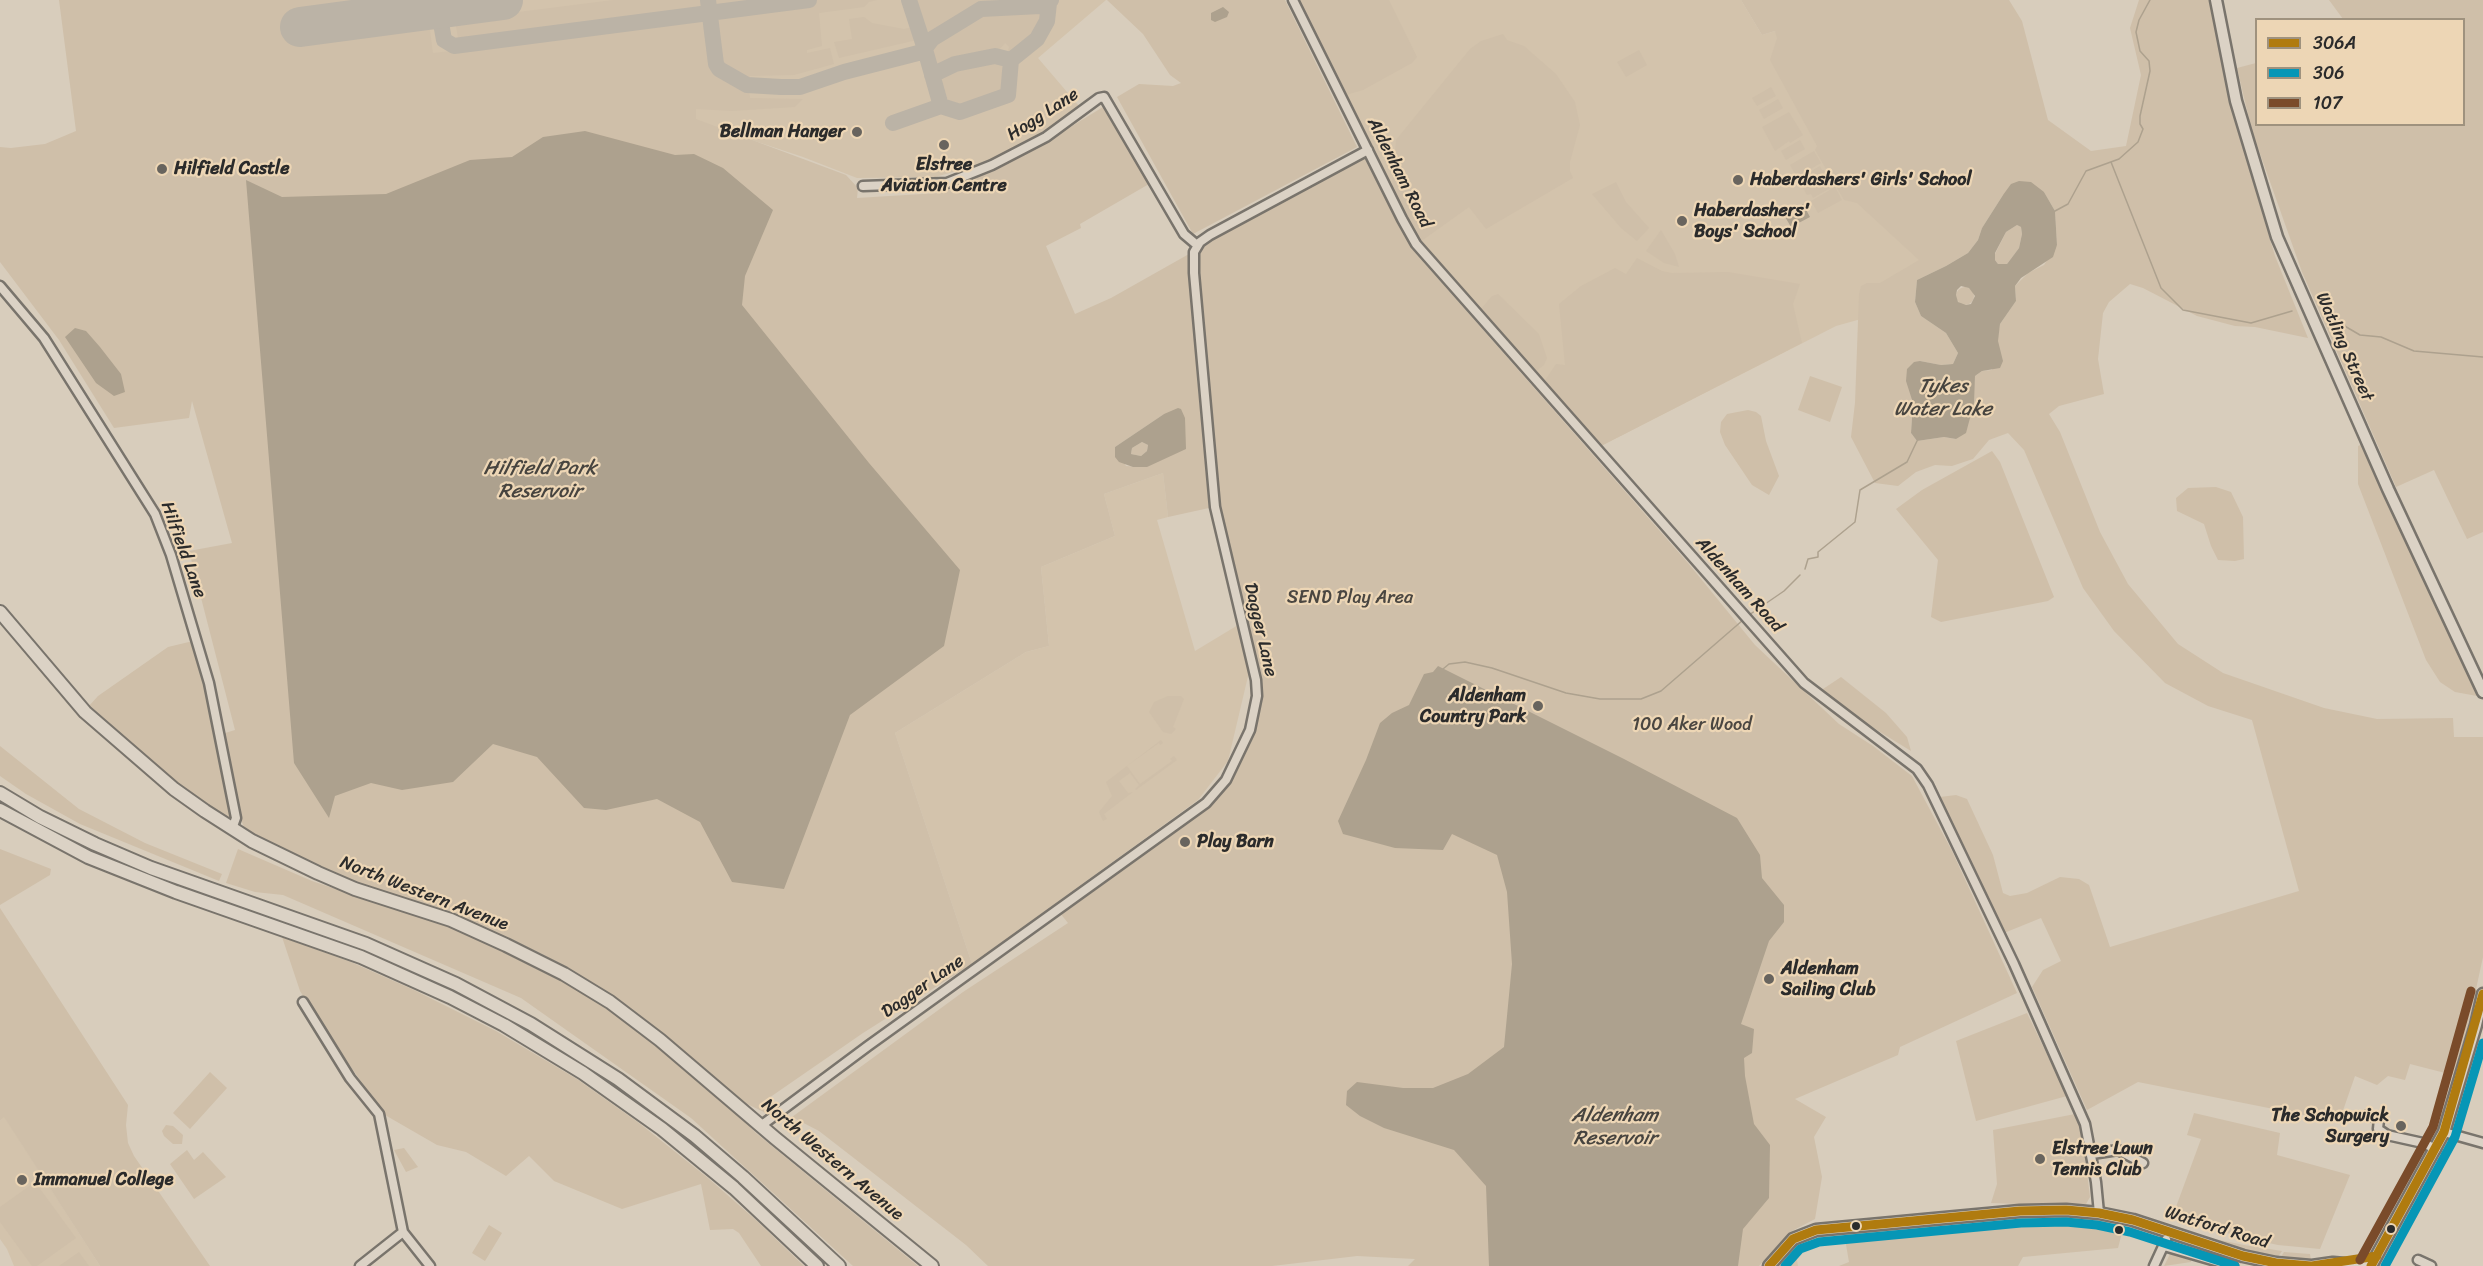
<!DOCTYPE html>
<html>
<head>
<meta charset="utf-8">
<style>
  body { margin:0 }
  #map { position:relative; width:2483px; height:1266px; overflow:hidden; background:#d8cdbc; font-family:Sriracha,sans-serif }
  canvas { display:block }
  .legend { position:absolute; left:2255px; top:18px; width:210px; height:108px; box-sizing:border-box; background:#edd6b5; border:2px solid #9f927e; margin:0; padding:8px 10px; list-style:none; font-size:18px; color:#2b2b2b }
  .legend li { display:flex; align-items:center; gap:12px; height:30px }
  .legend b { width:30px; border:2px solid #9f927e }
</style>
</head>
<body>
<div id="map">
<canvas width="2483" height="1266"></canvas>
<ul class="legend">
<li><b style="height:8px;background:#b07b0f"></b>306A</li>
<li><b style="height:8px;background:#0696b6"></b>306</li>
<li><b style="height:8px;background:#7a4b2a"></b>107</li>
</ul>
</div>
<script>
const context = document.querySelector('canvas').getContext('2d');
context.lineJoin = 'round';
function paint(path, color) { context.fillStyle = color; context.fill(path, 'evenodd'); }
const poly = rows => new Path2D(rows.map(r => 'M' + r).join(''));
function trace(path, color, width, dash) { context.strokeStyle = color; context.lineWidth = width; context.lineCap = dash ? 'butt' : 'round'; context.setLineDash(dash || []); context.stroke(path); }
function write(font, color, halo, rows, align = 'center') {
  context.font = font + ' Sriracha,sans-serif'; context.lineWidth = 4.5; context.setLineDash([]); context.textBaseline = 'middle'; context.strokeStyle = halo; context.fillStyle = color; for (const [text, x, y, turn = 0] of rows) {
    context.save(); context.translate(x, y); context.rotate((+turn || 0) * Math.PI / 180); context.textAlign = isNaN(turn) ? turn : align; if (halo) context.strokeText(text, 0, 0); context.fillText(text, 0, 0); context.restore();
  }
}
paint(poly([
  [59,0,1106,0,1038,58,1079,106,1068,116,1033,138,982,164,935,177,857,178,803,157,661,110,476,72],
  [1299,0,1741,0,1762,35,1775,31,1950,235,1861,319,1836,326,1601,446,1420,242,1401,208],
  [1163,473,1168,517,1157,520,1195,651,1238,625,1249,672,1228,761,1198,800,972,964,895,733,1026,652,1049,646,1041,567,1115,536,1104,494],
  [4,1116,100,1266,14,1266,7,1249,0,1239,0,1121],
  [1794,1243,1798,1266,1775,1266]
]), '#d3c3ac');
paint(poly([
  [59,0,397,0,297,13,300,40,429,24,433,53,460,50,455,20,613,0,900,0,877,0,869,2,864,7,819,13,822,46,807,50,807,53,830,48,834,64,794,75,750,76,749,82,723,70,722,76,749,90,750,98,803,99,795,107,732,111,696,109,696,119,846,175,858,188,857,198,939,193,1033,150,1103,107,1149,184,1080,224,1081,228,1046,246,1075,314,1111,298,1189,254,1197,376,1209,508,1168,517,1163,473,1104,494,1115,536,1041,567,1049,646,1026,652,895,733,972,964,863,1033,766,1100,774,1110,766,1113,747,1104,720,1084,633,1012,583,978,542,954,465,919,434,911,321,871,246,832,239,815,222,734,235,730,189,551,232,543,192,401,189,418,114,428,59,340,0,262,0,147,11,148,45,144,76,131],
  [1164,414,1140,467,1126,466,1115,447],
  [913,0,1046,0,1038,3,979,6,927,39],
  [1107,0,1285,0,1357,147,1193,234,1117,97,1139,84,1173,86,1181,83,1170,75,1143,34],
  [1299,0,1389,0,1417,57,1412,63,1363,90,1346,95],
  [1741,0,2009,0,2022,21,2048,120,2091,151,2126,146,2141,75,2130,28,2139,0,2209,0,2235,121,2275,256,2308,338,2255,327,2235,326,2197,316,2143,288,2130,284,2109,302,2103,313,2098,359,2104,394,2059,406,2049,414,2060,432,2100,532,2128,584,2178,644,2223,673,2324,708,2377,719,2453,718,2454,737,2483,737,2483,957,2457,1076,2410,1064,2405,1080,2388,1076,2377,1085,2355,1076,2339,1122,2138,1082,2087,1110,2032,987,2043,970,2061,961,2041,918,2004,933,1940,797,1956,795,1967,799,1993,855,2003,893,2010,896,2027,893,2060,877,2079,879,2089,885,2110,947,2299,891,2252,720,2208,706,2165,683,2114,631,2083,588,2024,450,2008,433,1989,440,1973,459,1952,466,1935,465,1916,472,1898,486,1875,483,1851,437,1855,403,1859,294,1861,286,1867,283,1880,283,1919,260,1857,203,1844,200,1815,150,1817,146,1770,60,1777,38,1775,31,1762,35],
  [2044,192,2055,211,2057,245,2044,265,2028,273,2015,286,2016,301,2000,324,1992,370,1982,371,1975,376,1974,385,1956,439,1944,437,1917,441,1911,433,1913,403,1920,361,1941,365,1953,364,1958,353,1946,333,1921,316,1915,302,1917,280,1946,266,1968,253,1978,240,1982,228,2003,195],
  [2329,0,2483,0,2483,532,2467,539,2434,470,2396,487,2302,272,2252,131,2237,68,2256,63,2256,124,2464,124,2464,20,2343,19],
  [1042,9,1045,11,1039,29,1010,55,1007,56,1009,47,1005,43,997,52,956,61,937,70,930,48,932,42,957,25,985,11],
  [864,17,872,23,904,29,913,27,917,40,839,58,834,42,852,39,849,19],
  [1503,34,1507,40,1524,46,1556,74,1575,102,1580,125,1570,162,1570,171,1573,178,1486,229,1469,207,1420,242,1392,187,1396,140,1470,49,1481,41],
  [1639,50,1647,65,1626,77,1617,62],
  [999,60,1002,63,1003,91,964,105,948,100,939,75,958,67],
  [1771,87,1776,96,1757,106,1752,98],
  [1778,99,1783,108,1764,119,1759,110],
  [1789,112,1803,135,1790,143,1789,141,1775,151,1762,127],
  [1800,140,1805,149,1786,160,1781,151],
  [1814,151,1821,163,1797,177,1790,165],
  [1364,157,1412,249,1688,563,1755,645,1839,724,1873,746,1912,776,1952,851,2017,993,1900,1047,1898,1055,1795,1099,1826,1117,1814,1137,1822,1177,1815,1219,1790,1232,1759,1266,1408,1266,1415,1259,1357,1256,1272,1266,988,1266,966,1245,819,1131,792,1117,963,992,1068,923,1060,913,1193,817,1218,797,1234,777,1251,742,1259,698,1220,519,1214,479,1198,262,1200,251,1206,243],
  [1820,166,1822,170,1824,170,1832,187,1813,198,1811,194,1807,195,1800,183,1803,181,1801,177],
  [1616,182,1626,202,1649,228,1637,241,1621,228,1592,194],
  [1835,187,1842,200,1818,213,1811,201],
  [2017,225,2021,227,2022,234,2019,248,2007,264,1998,264,1995,260,1995,254,2006,232],
  [1661,230,1675,254,1679,267,1664,263,1646,251],
  [1637,258,1662,271,1672,273,1728,272,1800,284,1793,304,1802,343,1601,446,1544,382,1556,364,1565,365,1559,304,1581,286,1615,268,1626,274],
  '1956 296a9 9 0 1 1 18 0a9 9 0 1 1-18 0Z',
  [1498,294,1539,334,1547,358,1544,365,1535,372,1481,309,1492,296],
  [1810,376,1842,387,1830,422,1798,410],
  [1748,410,1756,412,1761,416,1766,441,1779,476,1769,495,1752,485,1725,445,1720,432,1721,422,1727,414],
  [1142,442,1148,445,1147,451,1141,456,1131,454,1132,448],
  [2363,444,2477,696,2455,692,2440,682,2426,660,2358,484,2358,446],
  [1992,451,2000,462,2054,597,2048,601,1941,622,1931,617,1938,560,1896,509,1922,490],
  [2216,487,2231,492,2243,517,2244,559,2235,561,2218,560,2211,546,2204,524,2177,511,2176,498,2188,488],
  [193,641,207,685,232,815,229,819,204,807,109,727,89,706,98,696,168,647],
  [1841,677,1886,713,1907,737,1911,751,1846,711,1820,691],
  [1168,696,1181,696,1184,699,1173,727,1176,729,1171,734,1163,732,1149,712,1154,702],
  [1161,740,1163,743,1160,745,1159,743,1127,766,1140,784,1172,761,1170,759,1174,756,1177,760,1136,790,1135,789,1139,785,1130,773,1119,781,1128,793,1133,792,1104,814,1107,819,1103,821,1099,812,1112,796,1106,782],
  [0,746,79,809,145,843,222,874,219,881,80,824,26,794,0,776],
  [0,849,51,869,50,875,0,905],
  [238,849,312,881,494,942,544,966,625,1017,707,1085,756,1133,918,1266,853,1266,691,1118,521,998,283,895,255,892,226,883],
  [0,908,128,1105,126,1125,128,1143,134,1156,210,1266,100,1266,4,1117,0,1121],
  [282,937,351,962,414,990,496,1031,577,1079,639,1123,708,1178,757,1221,804,1266,761,1266,739,1233,733,1229,710,1230,701,1184,622,1209,554,1181,529,1156,506,1176,466,1152,437,1145,385,1115,321,1025,300,991],
  [2027,1013,2067,1096,1976,1121,1956,1041],
  [210,1072,227,1088,190,1129,173,1113],
  [2194,1113,2280,1133,2277,1155,2350,1175,2320,1249,2278,1245,2236,1236,2173,1215,2201,1139,2187,1135],
  [2075,1114,2082,1132,2090,1197,2086,1204,2074,1206,1991,1203,1997,1184,1993,1130],
  [166,1125,173,1126,183,1135,182,1144,173,1144,164,1136,162,1131],
  [404,1148,418,1167,406,1172,394,1150],
  [187,1150,194,1160,203,1152,226,1177,194,1199,170,1164],
  [35,1182,76,1238,37,1266,32,1266,0,1222,0,1207],
  [2080,1217,2124,1225,2118,1248,2023,1257,2018,1266,1839,1266,1849,1262,1844,1233,1945,1223,1947,1233,1985,1223],
  [489,1225,502,1233,485,1261,472,1253],
  [2195,1235,2244,1245,2282,1251,2276,1260,2262,1257],
  [79,1252,89,1266,59,1266],
  [2284,1252,2310,1254,2311,1260,2279,1260],
  [2170,1254,2191,1260,2191,1262,2164,1266]
]), '#cfbfa9');
paint(poly([
  [1223,7,1229,12,1227,17,1215,22,1211,20,1211,13],
  [585,131,675,155,694,154,723,168,773,210,745,276,742,305,869,463,960,570,944,646,850,715,784,889,732,882,700,822,657,799,606,810,584,808,537,757,493,744,453,782,402,790,371,783,335,796,329,818,294,763,246,180,282,197,386,194,470,160,512,157,543,137],
  [2019,181,2031,182,2044,192,2055,211,2057,245,2053,257,2021,278,2015,286,2016,301,2000,324,1998,341,2003,361,2000,368,1982,371,1975,376,1974,403,1966,433,1956,439,1944,437,1917,441,1911,433,1913,403,1906,381,1907,369,1914,362,1920,361,1941,365,1953,364,1958,353,1946,333,1921,316,1915,302,1917,280,1946,266,1968,253,1978,240,1982,228,2003,195,2011,184],
  [2017,225,2021,227,2022,234,2019,248,2007,264,1998,264,1995,260,1995,253,2006,232],
  [1961,286,1969,288,1975,296,1971,304,1966,305,1958,302,1956,295,1957,290],
  [1803,204,1810,217,1791,227,1784,215],
  [75,328,86,331,100,347,121,374,125,392,114,396,96,383,65,337],
  [1178,408,1181,409,1185,418,1186,449,1147,467,1133,467,1119,462,1115,457,1115,447,1164,414],
  [1142,442,1148,445,1147,451,1141,456,1131,454,1132,448],
  [1438,666,1624,759,1737,818,1760,855,1762,878,1784,905,1784,922,1769,941,1741,1024,1754,1029,1752,1053,1744,1058,1745,1076,1754,1124,1770,1145,1769,1198,1743,1229,1738,1266,1489,1266,1486,1186,1454,1150,1384,1128,1360,1116,1346,1105,1347,1091,1357,1082,1403,1088,1433,1088,1468,1074,1504,1047,1512,964,1507,892,1497,855,1452,834,1443,850,1395,848,1343,834,1338,821,1366,760,1380,723,1392,713,1409,705,1424,674,1433,672]
]), '#ada18e');
trace(poly([
  [2111,162,2161,288,2183,310,2251,323,2292,311],
  [2055,211,2068,204,2086,171,2119,159,2138,142,2143,129,2140,124,2140,116,2150,71,2149,61,2140,51,2136,32,2139,20,2150,0],
  [2331,318,2360,335,2381,337,2414,351,2483,357],
  [1805,569,1808,559,1818,557,1818,552,1855,522,1860,490,1907,462,1917,441],
  [1749,615,1784,591,1800,575],
  [1443,669,1449,664,1465,662,1492,668,1566,693,1600,699,1641,699,1661,691,1743,620]
]), '#ada18e', 1.5);
trace(poly([
  [708,0,716,64,719,69,747,85,781,87,800,87,844,72,922,52,932,39,981,9,1040,6,1051,0],
  [909,0,924,46,941,106],
  [451,7,443,12,441,23,444,40,454,46,809,0],
  [932,75,955,64,995,56,1011,60],
  [893,123,941,106,960,112,1008,95,1011,60,1037,39,1047,21,1049,3]
]), '#bbb3a6', 16);
trace(poly([
  [300,27,503,0]
]), '#bbb3a6', 40);
const minor = poly([
  [1293,0,1402,219,1416,244,1804,683,1917,769,1928,785,2014,964,2085,1124,2096,1182,2099,1213],
  [863,186,947,183,992,165,1046,137,1099,98,1104,97,1184,234,1197,245],
  [0,286,44,338,155,514,171,555,209,683,236,818,232,829],
  [303,1002,350,1078,379,1114,403,1232,430,1266],
  [2368,1115,2379,1119,2378,1129,2387,1135,2423,1143,2436,1149],
  [762,1125,868,1046,1206,803,1226,780,1250,730,1257,696,1256,680,1215,507,1194,273,1194,252,1200,242,1210,235,1368,150],
  [2444,1132,2483,1143],
  [2092,1154,2118,1150,2143,1163],
  [2164,1246,2233,1266],
  [2418,1260,2431,1266],
  [360,1266,403,1232],
  [2154,1266,2166,1240]
]);
const major = poly([
  [2216,0,2236,101,2277,237,2388,489,2483,692],
  [1769,1266,1793,1239,1816,1230,2020,1211,2066,1210,2099,1213,2133,1220,2243,1256,2276,1263,2311,1266],
  [2312,1266,2333,1263,2370,1266],
  [2371,1266,2444,1132,2476,1025,2483,994]
]);
const highway = poly([
  [0,612,85,712,174,789,205,811,252,841,318,873,355,889,451,920,506,945,564,974,610,1002,660,1040,775,1138,932,1266],
  [0,793,40,817,95,844,151,868,366,944,456,984,531,1024,618,1079,695,1136,743,1177,839,1266],
  [0,810,88,857,176,892,361,957,450,997,504,1025,583,1073,662,1129,734,1188,817,1266]
]);
trace(minor, '#79746c', 13);
trace(major, '#79746c', 15);
trace(highway, '#79746c', 16);
trace(minor, '#dbd2c5', 8);
trace(major, '#dbd2c5', 10);
trace(highway, '#dbd2c5', 12);
trace(poly([
  [1769,1266,1793,1239,1816,1230,2020,1211,2066,1210,2099,1213,2133,1220,2243,1256,2276,1263,2311,1266],
  [2312,1266,2377,1256],
  [2371,1266,2444,1132,2483,994]
]), '#b07b0f', 9);
trace(poly([
  [1785,1266,1800,1249,1819,1242,2021,1223,2066,1222,2097,1225,2130,1232,2235,1266],
  [2385,1266,2455,1137,2483,1043]
]), '#0696b6', 9);
trace(poly([
  [2360,1260,2433,1127,2471,991]
]), '#7a4b2a', 9);
for (const [x, y, r, color] of [
  [857,132,6,"#68645e"],
  [944,145,6,"#68645e"],
  [162,169,6,"#68645e"],
  [1738,180,6,"#68645e"],
  [1682,221,6,"#68645e"],
  [1538,706,6,"#68645e"],
  [1185,842,6,"#68645e"],
  [1769,979,6,"#68645e"],
  [2401,1126,6,"#68645e"],
  [2040,1159,6,"#68645e"],
  [22,1180,6,"#68645e"],
  [1856,1226,5,"#2b2b2b"],
  [2391,1229,5,"#2b2b2b"],
  [2119,1230,5,"#2b2b2b"]
]) { const dot = new Path2D(); dot.arc(x, y, r, 0, 2 * Math.PI); context.fillStyle = color; context.fill(dot); trace(dot, '#edd6b5', 2); }
write('18px', '#2b2b2b', '#edd6b5', [
  ["Hogg Lane",1043,115,-33],
  ["Aldenham Road",1399,173,63],
  ["Watling Street",2344,347,66],
  ["Hilfield Lane",183,550,70],
  ["Aldenham Road",1739,585,48],
  ["Dagger Lane",1260,630,77],
  ["North Western Avenue",424,894,21],
  ["Dagger Lane",923,987,-35],
  ["North Western Avenue",832,1160,40],
  ["Watford Road",2217,1228,17]
]);
write('bold 18px', '#2b2b2b', '#edd6b5', [
  ["Bellman Hanger",845,132,"right"],
  ["Elstree",944,165,"center"],
  ["Aviation Centre",944,186,"center"],
  ["Hilfield Castle",174,169],
  ["Haberdashers' Girls' School",1750,180],
  ["Haberdashers'",1694,211],
  ["Boys' School",1694,232],
  ["Aldenham",1526,696,"right"],
  ["Country Park",1526,717,"right"],
  ["Play Barn",1197,842],
  ["Aldenham",1781,969],
  ["Sailing Club",1781,990],
  ["The Schopwick",2389,1116,"right"],
  ["Surgery",2389,1137,"right"],
  ["Elstree Lawn",2052,1149],
  ["Tennis Club",2052,1170],
  ["Immanuel College",34,1180]
], 'left');
write('18px', '#4a4641', '#edd6b5', [
  ["SEND Play Area",1350,598],
  ["100 Aker Wood",1692,725]
]);
write('italic 20px', '#47443f', '#edd6b5', [
  ["Tykes",1943,387],
  ["Water Lake",1943,410],
  ["Hilfield Park",540,469],
  ["Reservoir",540,492],
  ["Aldenham",1615,1116],
  ["Reservoir",1615,1139]
]);
</script>
</body>
</html>
